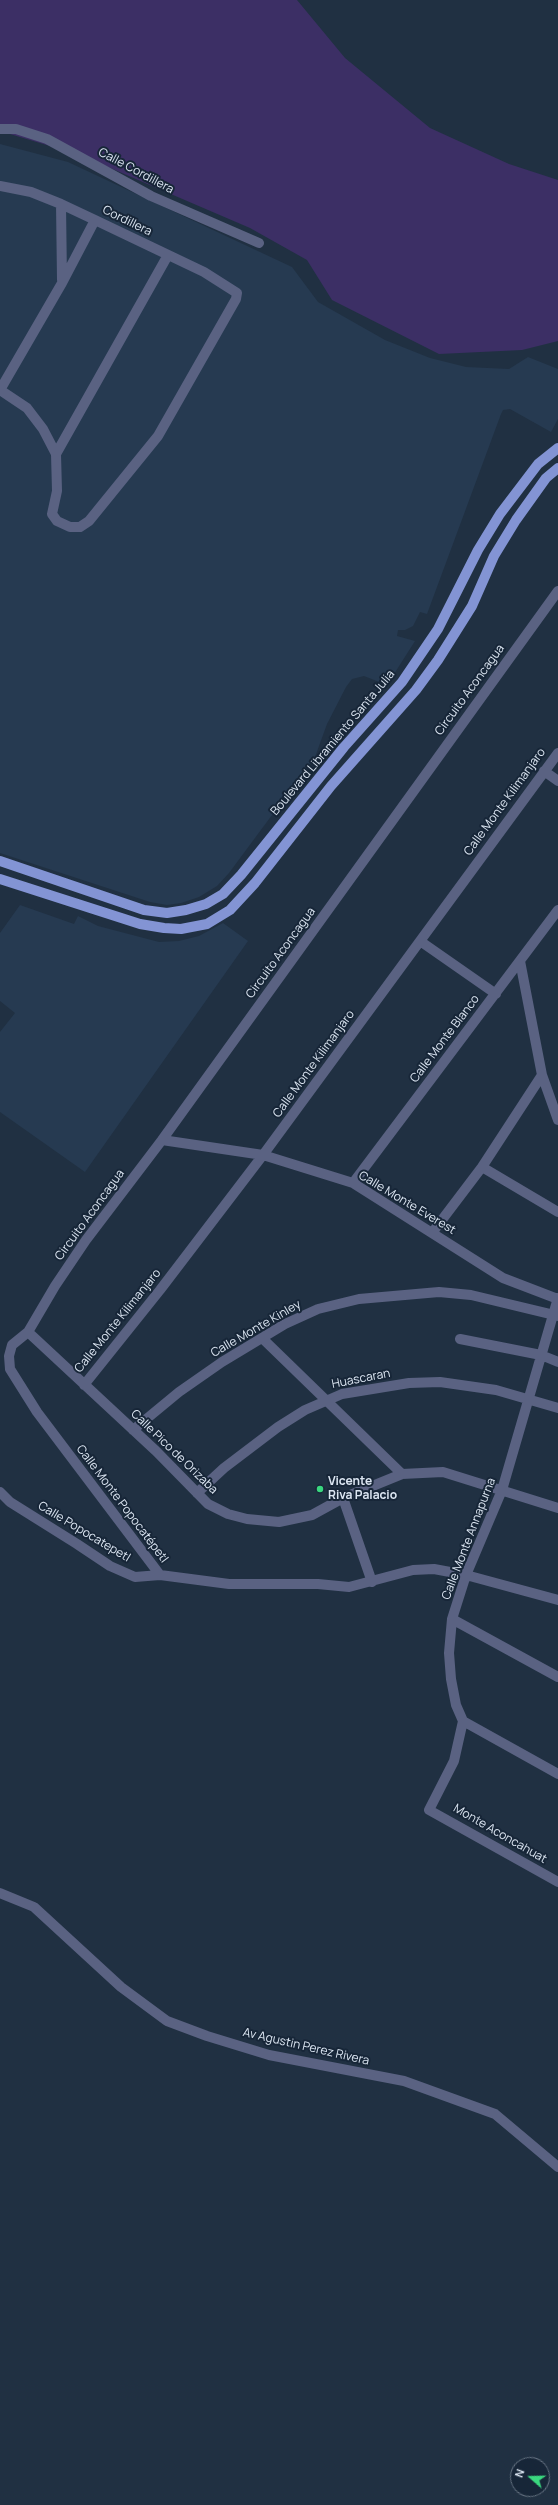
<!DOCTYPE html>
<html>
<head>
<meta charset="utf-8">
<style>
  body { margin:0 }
  #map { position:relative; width:558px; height:2505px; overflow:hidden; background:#203042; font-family:Manrope,sans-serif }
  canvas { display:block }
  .north { position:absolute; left:510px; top:2457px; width:40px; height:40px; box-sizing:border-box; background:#172638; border:1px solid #667382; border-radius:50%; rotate:290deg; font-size:11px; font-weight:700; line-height:16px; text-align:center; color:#dce6f2 }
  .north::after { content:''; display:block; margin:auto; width:14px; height:18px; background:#3ad77f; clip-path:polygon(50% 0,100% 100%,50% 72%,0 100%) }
</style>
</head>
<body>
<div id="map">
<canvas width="558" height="2505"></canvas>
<div class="north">N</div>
</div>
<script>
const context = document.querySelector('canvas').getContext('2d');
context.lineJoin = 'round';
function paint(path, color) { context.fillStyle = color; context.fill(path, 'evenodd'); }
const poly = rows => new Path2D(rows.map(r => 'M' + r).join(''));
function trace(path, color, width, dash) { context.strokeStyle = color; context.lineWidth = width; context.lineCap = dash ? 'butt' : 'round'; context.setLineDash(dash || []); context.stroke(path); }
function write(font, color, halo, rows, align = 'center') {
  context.font = font + ' Manrope,sans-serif'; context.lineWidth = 4; context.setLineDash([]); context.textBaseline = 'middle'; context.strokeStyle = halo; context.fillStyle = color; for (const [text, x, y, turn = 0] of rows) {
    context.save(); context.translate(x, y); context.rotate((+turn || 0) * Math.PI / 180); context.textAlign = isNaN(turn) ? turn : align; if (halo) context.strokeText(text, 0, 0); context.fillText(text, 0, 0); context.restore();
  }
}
paint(poly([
  [0,144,68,162,292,267,318,302,385,340,430,358,466,367,509,369,528,357,558,369,558,419,551,432,510,409,503,410,501,414,427,614,420,612,413,626,405,630,398,630,397,636,415,641,387,685,364,676,352,679,346,687,327,724,315,757,229,873,217,886,199,897,181,903,167,905,150,902,0,853],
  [20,905,74,924,78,916,98,926,159,942,179,941,199,936,223,923,248,941,85,1172,0,1112,0,1032,15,1013,0,1001,0,933]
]), '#263a51');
paint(poly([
  [0,0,297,0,345,58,430,128,509,164,558,180,558,341,522,350,439,354,332,300,307,260,250,228,80,155,0,131]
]), '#3c2f65');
trace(poly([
  [0,129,16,129,47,139,151,196,259,243],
  [0,186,31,192,61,204,95,220,204,272,237,293,236,299,158,436,89,521,80,527,70,527,57,521,52,514,57,491,56,454,43,429,27,408,0,390,62,283,95,220],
  [61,204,62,280],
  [56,454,168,255],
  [544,771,558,781],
  [420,941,496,994],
  [520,961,542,1075,558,1120],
  [162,1140,263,1155,353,1183,503,1278,558,1299],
  [482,1167,558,1212],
  [353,1183,558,910],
  [432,1233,482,1167,542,1075],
  [558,1298,502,1490,466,1575,452,1619,449,1653,451,1679,456,1705,463,1721,454,1761,429,1810,558,1882],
  [28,1332,156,1451,208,1504,228,1514,247,1519,279,1522,312,1515,343,1498,402,1474,443,1472,558,1508],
  [262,1338,402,1474],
  [460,1339,541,1355,558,1362],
  [84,1385,160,1290,263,1155,558,753],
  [133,1430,179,1392,222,1362,285,1324,318,1309,359,1299,439,1292,471,1295,558,1316],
  [0,1492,10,1502,77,1544,110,1566,135,1577,160,1575,229,1584,318,1584,349,1587,413,1570,434,1569,466,1575,558,1600],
  [197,1493,224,1468,278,1427,305,1410,342,1394,409,1383,440,1382,496,1390,558,1408],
  [343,1498,372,1582],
  [160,1575,37,1412,10,1369,9,1356,12,1345,28,1332,55,1286,86,1240,162,1140,558,591],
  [452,1619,558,1677],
  [463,1721,558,1774],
  [0,1893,34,1907,121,1987,167,2021,207,2036,269,2055,404,2081,495,2114,558,2167]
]), '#5a6282', 10);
trace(poly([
  [0,861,144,910,167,913,186,910,206,904,223,894,241,875,344,747,402,682,438,629,478,550,500,514,538,464,558,448],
  [0,879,140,924,164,928,181,929,207,924,230,910,255,883,331,786,416,690,438,660,472,606,494,556,516,520,546,478,558,468]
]), '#8394d4', 10);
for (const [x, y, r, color] of [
  [320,1489,4,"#3ad77f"]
]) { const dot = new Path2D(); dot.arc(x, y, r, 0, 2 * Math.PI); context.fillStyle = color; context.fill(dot); trace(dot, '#172638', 1.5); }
write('12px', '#dce6f2', '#172638', [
  ["Calle Cordillera",136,171,28],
  ["Cordillera",127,221,26],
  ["Circuito Aconcagua",470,690,-54],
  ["Boulevard Libramiento Santa Julia",333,743,-50],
  ["Calle Monte Kilimanjaro",505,802,-54],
  ["Circuito Aconcagua",281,953,-54],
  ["Calle Monte Blanco",445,1039,-53],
  ["Calle Monte Kilimanjaro",314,1064,-54],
  ["Calle Monte Everest",407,1203,31],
  ["Circuito Aconcagua",90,1215,-54],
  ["Calle Monte Kilimanjaro",118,1321,-51],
  ["Calle Monte Kinley",256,1329,-30],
  ["Huascaran",361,1379,-11],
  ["Calle Pico de Orizaba",174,1452,44],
  ["Calle Monte Popocatépetl",122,1504,53],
  ["Calle Popocatepetl",84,1532,31],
  ["Calle Monte Annapurna",469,1539,-69],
  ["Monte Aconcahuat",500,1834,30],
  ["Av Agustin Perez Rivera",306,2047,13]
]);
write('bold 12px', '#dce6f2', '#172638', [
  ["Vicente",328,1482],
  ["Riva Palacio",328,1496]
], 'left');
</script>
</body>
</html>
